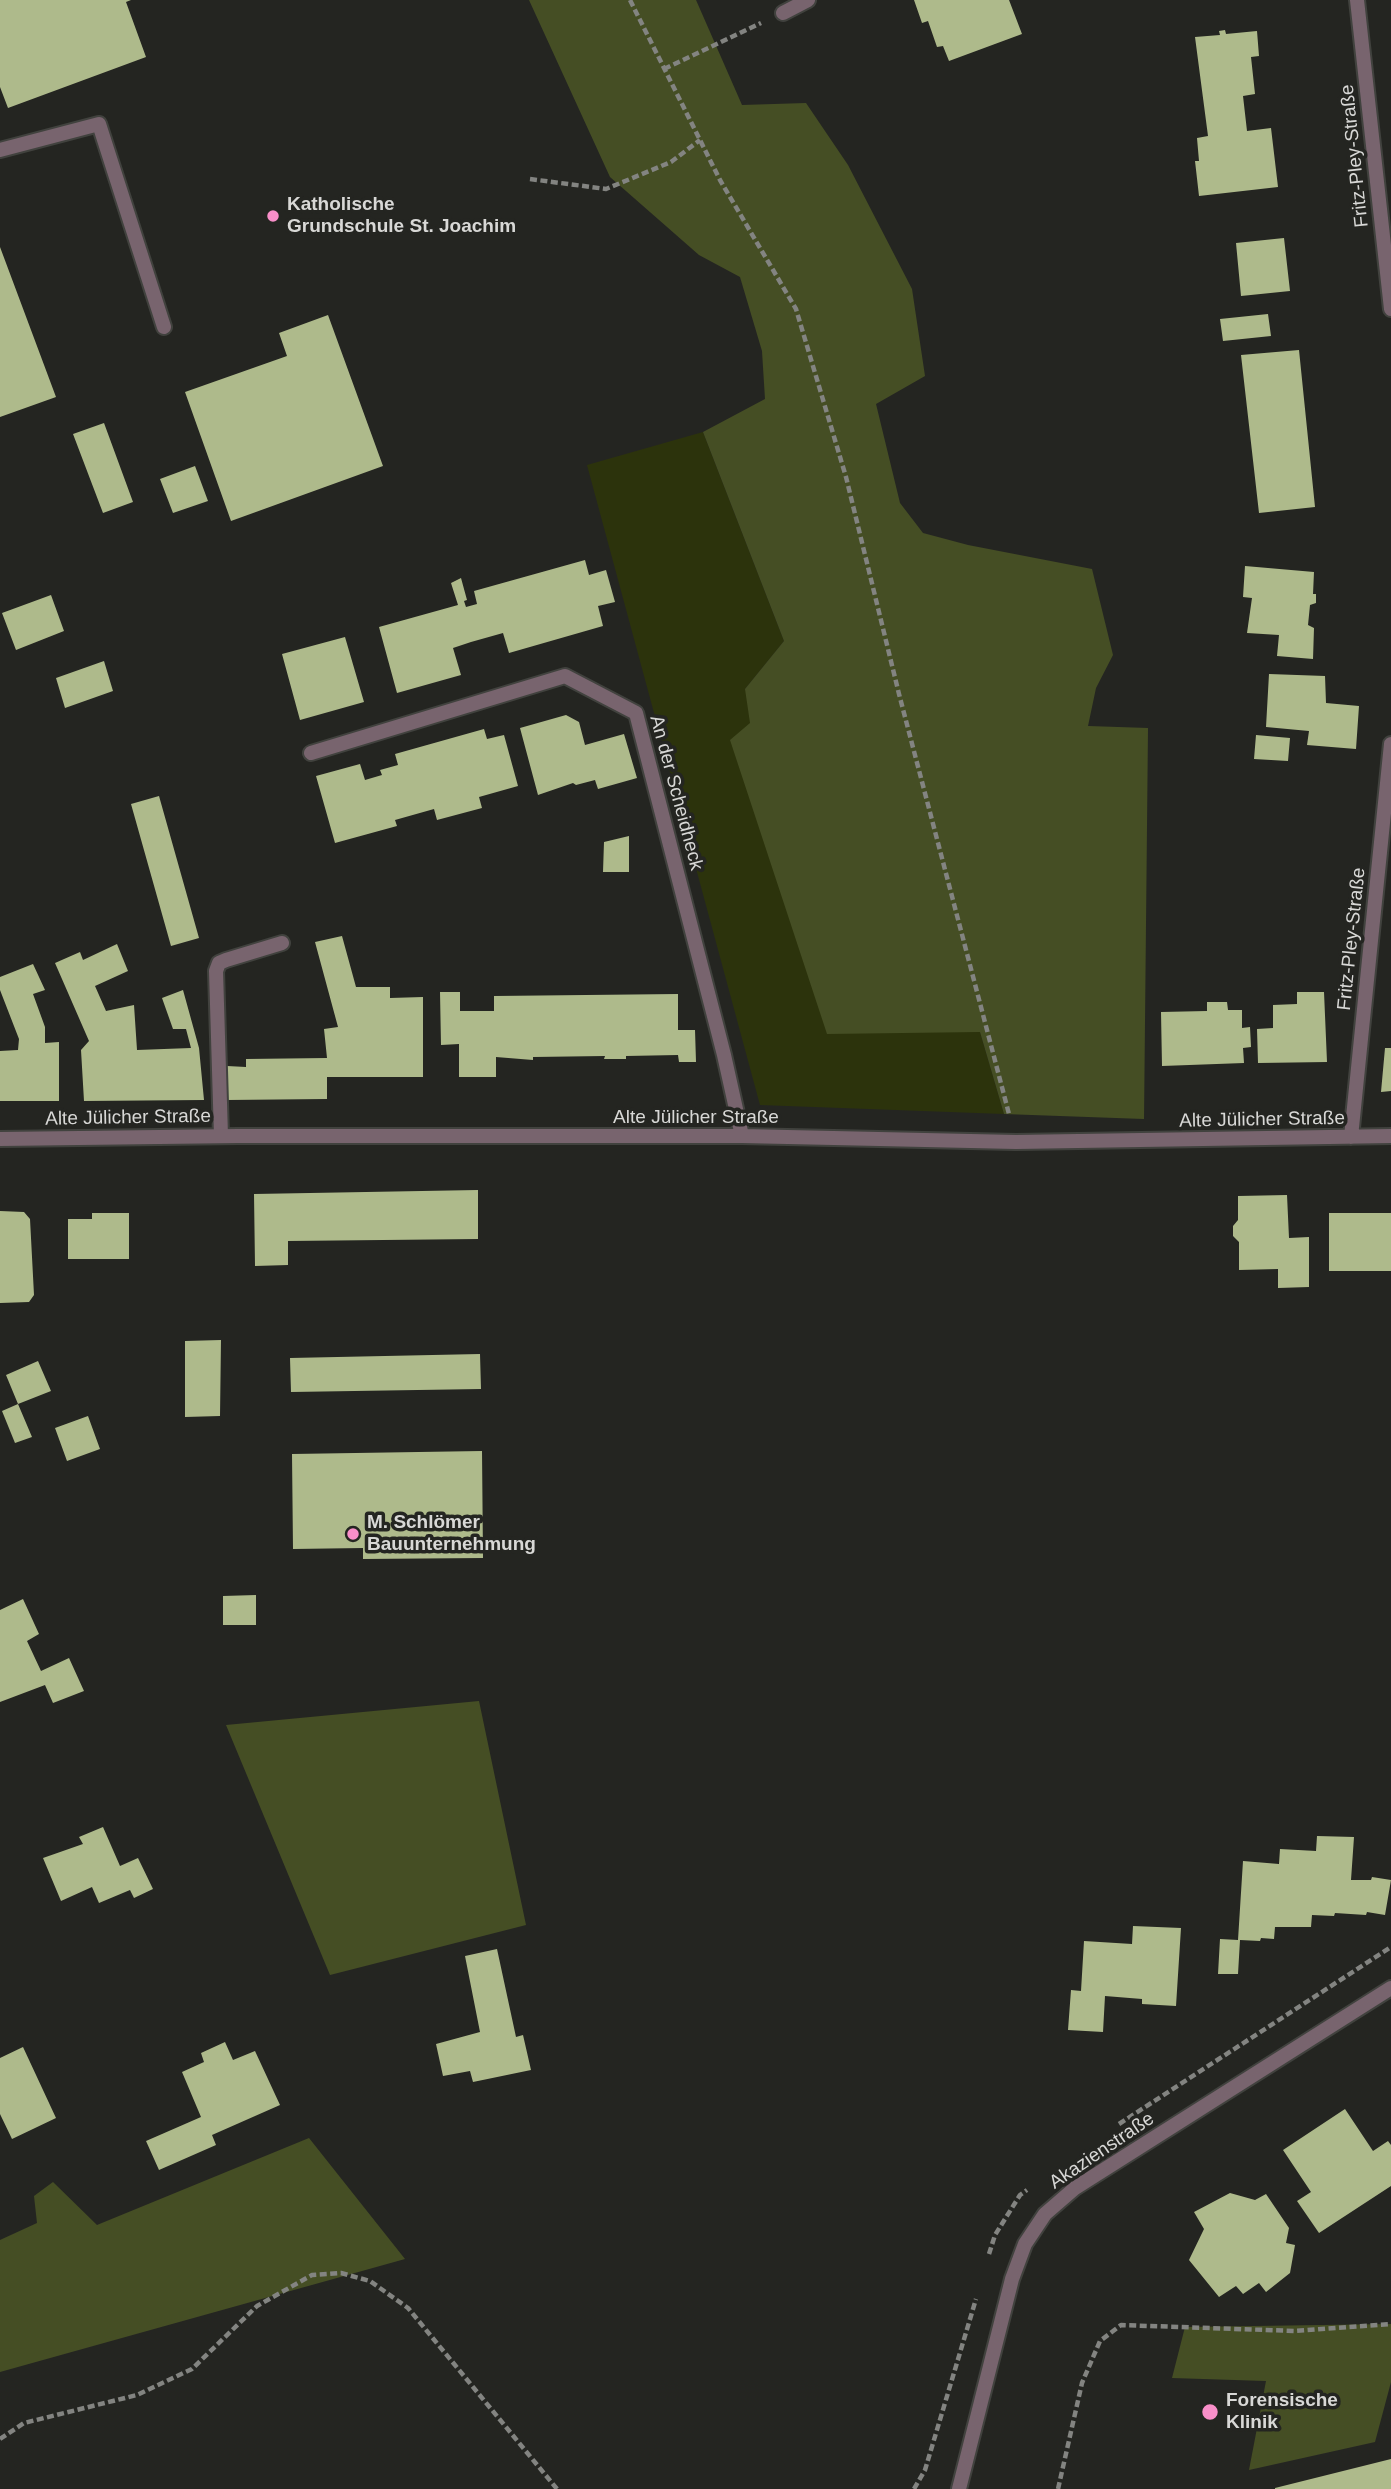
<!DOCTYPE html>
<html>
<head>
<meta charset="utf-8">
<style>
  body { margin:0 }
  canvas { display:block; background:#242521 }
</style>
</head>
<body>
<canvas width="1391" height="2489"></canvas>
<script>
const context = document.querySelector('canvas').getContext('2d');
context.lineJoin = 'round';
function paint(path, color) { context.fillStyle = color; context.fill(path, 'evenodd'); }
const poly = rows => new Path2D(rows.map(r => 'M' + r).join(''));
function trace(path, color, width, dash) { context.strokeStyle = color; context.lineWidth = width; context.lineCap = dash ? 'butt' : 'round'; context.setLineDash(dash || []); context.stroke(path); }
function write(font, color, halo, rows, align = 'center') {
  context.font = font + ' Arial,sans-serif'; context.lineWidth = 7; context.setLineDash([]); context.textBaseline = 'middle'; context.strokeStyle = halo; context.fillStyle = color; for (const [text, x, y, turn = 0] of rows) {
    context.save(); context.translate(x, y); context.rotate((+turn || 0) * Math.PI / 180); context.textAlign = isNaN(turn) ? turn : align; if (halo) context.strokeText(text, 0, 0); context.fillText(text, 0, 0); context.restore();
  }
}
paint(poly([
  [703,432,784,641,745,689,980,1032,1004,1114,760,1105,587,465]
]), '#2c330c');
paint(poly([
  [529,0,696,0,742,105,806,103,848,165,912,289,925,376,876,404,900,503,923,533,968,545,1092,569,1113,655,1096,688,1088,726,1148,728,1144,1119,1004,1114,980,1032,827,1034,730,740,750,723,745,689,784,641,703,432,765,399,762,351,740,277,699,255,610,177],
  [479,1701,526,1925,330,1975,226,1725],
  [309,2138,405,2259,0,2372,0,2240,37,2223,34,2196,53,2182,97,2225],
  [1391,2324,1391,2382,1375,2442,1249,2470,1266,2381,1172,2378,1185,2327]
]), '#454e24');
paint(poly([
  [0,0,131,0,126,2,146,57,8,108,0,87],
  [914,0,1009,0,1022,34,949,61,943,46,937,47,928,21,922,23],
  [1225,30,1226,34,1257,31,1259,56,1251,57,1255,94,1243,96,1247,131,1271,128,1278,187,1199,196,1195,161,1199,161,1197,138,1208,136,1195,37,1220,35,1219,31],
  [1284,238,1290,291,1241,296,1236,243],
  [0,247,56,397,0,417],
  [1268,314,1271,336,1223,341,1220,319],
  [328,315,383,466,231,521,185,392,287,356,279,333],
  [1299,350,1315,507,1259,513,1241,355],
  [104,423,133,502,103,513,73,434],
  [195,466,208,501,173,513,160,479],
  [585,560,589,575,606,570,615,602,598,606,603,626,509,653,503,633,471,642,453,648,461,675,397,693,379,627,458,605,451,583,461,578,467,600,464,601,466,607,477,604,474,591],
  [1245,566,1314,572,1313,594,1316,594,1316,603,1310,605,1308,625,1314,628,1313,659,1277,656,1279,635,1247,633,1252,598,1243,597],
  [51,595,64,631,16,650,2,613],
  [345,637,364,702,300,720,282,654],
  [104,661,113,691,65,708,56,678],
  [1269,674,1325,676,1326,703,1359,706,1356,749,1307,745,1309,731,1266,727],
  [566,715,579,722,585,745,624,734,637,778,598,789,595,780,576,785,573,783,538,795,520,728],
  [484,729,487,739,504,735,518,786,479,797,482,808,437,820,434,809,395,820,397,826,335,843,316,776,360,764,365,780,382,775,380,770,398,765,395,754],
  [1256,735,1290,738,1288,761,1254,759],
  [159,796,199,938,171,946,131,804],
  [629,836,629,872,603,872,604,842],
  [342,936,356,987,390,987,390,998,423,997,423,1077,327,1077,327,1099,227,1100,227,1066,246,1067,246,1059,327,1058,324,1029,338,1027,315,942],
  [117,944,128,971,95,986,106,1011,134,1005,137,1050,191,1048,186,1029,173,1029,162,998,183,990,199,1048,204,1100,84,1101,81,1050,89,1041,55,963,80,952,83,960],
  [33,964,45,990,33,994,45,1027,45,1043,59,1042,59,1101,0,1101,0,1051,18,1050,19,1039,0,990,0,977],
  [440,992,460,992,460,1011,494,1011,494,996,678,994,678,1030,695,1030,696,1062,679,1062,678,1055,626,1056,626,1059,604,1059,605,1056,533,1057,533,1060,496,1057,496,1077,459,1077,459,1044,441,1045],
  [1297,992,1324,992,1327,1062,1258,1063,1257,1029,1273,1028,1273,1005,1297,1004],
  [1207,1002,1227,1002,1228,1010,1242,1010,1242,1028,1250,1027,1251,1047,1243,1048,1244,1063,1162,1066,1161,1012,1207,1011],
  [1385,1048,1391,1048,1391,1091,1381,1092],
  [478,1190,478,1239,288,1241,288,1265,255,1266,254,1194],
  [1287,1195,1289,1238,1309,1237,1309,1287,1278,1288,1278,1269,1239,1270,1239,1242,1233,1236,1233,1226,1238,1220,1238,1196],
  [0,1211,24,1212,30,1219,34,1295,29,1302,0,1303],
  [92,1213,129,1213,129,1259,68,1259,68,1219,92,1219],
  [1329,1213,1391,1213,1391,1271,1329,1271],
  [221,1340,220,1416,185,1417,185,1341],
  [480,1354,481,1389,291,1392,290,1358],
  [38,1361,51,1391,18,1404,6,1375],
  [18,1404,32,1437,15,1443,2,1411],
  [88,1416,100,1449,67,1461,55,1428],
  [482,1451,483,1558,363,1559,363,1548,293,1549,292,1454],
  [256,1595,256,1625,223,1625,223,1596],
  [23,1599,39,1634,27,1641,41,1671,69,1658,84,1691,53,1703,45,1685,0,1702,0,1610],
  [103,1827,120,1866,138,1858,153,1889,134,1898,130,1890,99,1903,92,1887,61,1901,43,1858,83,1844,79,1837],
  [1317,1836,1354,1837,1351,1880,1371,1880,1372,1877,1391,1880,1385,1915,1367,1912,1366,1915,1335,1913,1334,1916,1312,1915,1311,1927,1275,1927,1274,1939,1261,1938,1260,1941,1240,1940,1238,1974,1218,1974,1220,1939,1238,1940,1243,1861,1279,1864,1280,1849,1316,1851],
  [1133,1926,1181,1928,1176,2006,1142,2004,1142,1999,1105,1996,1103,2032,1068,2030,1071,1990,1081,1991,1084,1941,1132,1944],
  [497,1949,516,2037,523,2035,531,2070,473,2082,470,2071,443,2076,436,2044,480,2032,465,1956],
  [225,2042,233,2060,255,2051,280,2105,212,2135,216,2145,159,2170,146,2141,201,2117,182,2072,204,2062,201,2053],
  [23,2047,56,2118,12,2139,0,2114,0,2058],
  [1345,2109,1373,2151,1388,2141,1391,2145,1391,2186,1319,2233,1297,2201,1311,2192,1283,2150],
  [1230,2193,1255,2200,1266,2194,1289,2228,1286,2243,1295,2245,1290,2273,1266,2292,1259,2283,1243,2294,1236,2286,1219,2297,1189,2260,1204,2229,1194,2212],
  [1391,2459,1391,2489,1275,2489,1275,2488]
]), '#aeba8b');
const lane = poly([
  [0,150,99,124,164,327],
  [221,1136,216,971,219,963,226,960,282,943]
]);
const street = poly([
  [1357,0,1391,309],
  [783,13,808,0],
  [311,753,565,676,636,713,724,1055,742,1136],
  [1351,1137,1391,744],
  [0,1139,238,1136,742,1136,1016,1142,1391,1136],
  [959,2489,1012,2279,1025,2244,1045,2214,1075,2188,1391,1988]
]);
trace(lane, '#41423e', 18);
trace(street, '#41423e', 18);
trace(poly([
  [630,0,720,180,796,309,846,477,899,694,1009,1114],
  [664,69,761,23],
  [530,179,606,189,671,162,700,140],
  [1119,2124,1391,1947],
  [989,2254,995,2235,1020,2195,1027,2190],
  [0,2439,24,2423,137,2395,192,2369,257,2306,312,2275,341,2273,370,2281,408,2308,557,2489],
  [914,2489,925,2470,976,2299],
  [1058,2489,1082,2383,1100,2341,1121,2325,1295,2331,1391,2324]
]), '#838481', 4.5, [7, 3.5]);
trace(lane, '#78646e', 14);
trace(street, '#78646e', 14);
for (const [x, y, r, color] of [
  [273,216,7,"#f98fc9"],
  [353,1534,7,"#f98fc9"],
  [1210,2412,9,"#f98fc9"]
]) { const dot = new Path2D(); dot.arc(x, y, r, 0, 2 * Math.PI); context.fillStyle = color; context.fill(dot); trace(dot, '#242521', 2.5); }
write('19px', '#d8d8d6', '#242521', [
  ["Fritz-Pley-Straße",1355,156,-96],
  ["An der Scheidheck",676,793,75],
  ["Fritz-Pley-Straße",1352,939,-84],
  ["Alte Jülicher Straße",128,1118,-1],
  ["Alte Jülicher Straße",696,1118],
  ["Alte Jülicher Straße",1262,1120,-1],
  ["Akazienstraße",1102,2151,-34]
]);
write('bold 19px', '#d8d8d6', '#242521', [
  ["Katholische",287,205],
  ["Grundschule St. Joachim",287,227],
  ["M. Schlömer",367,1523],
  ["Bauunternehmung",367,1545],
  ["Forensische",1226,2401],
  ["Klinik",1226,2423]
], 'left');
</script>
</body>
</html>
